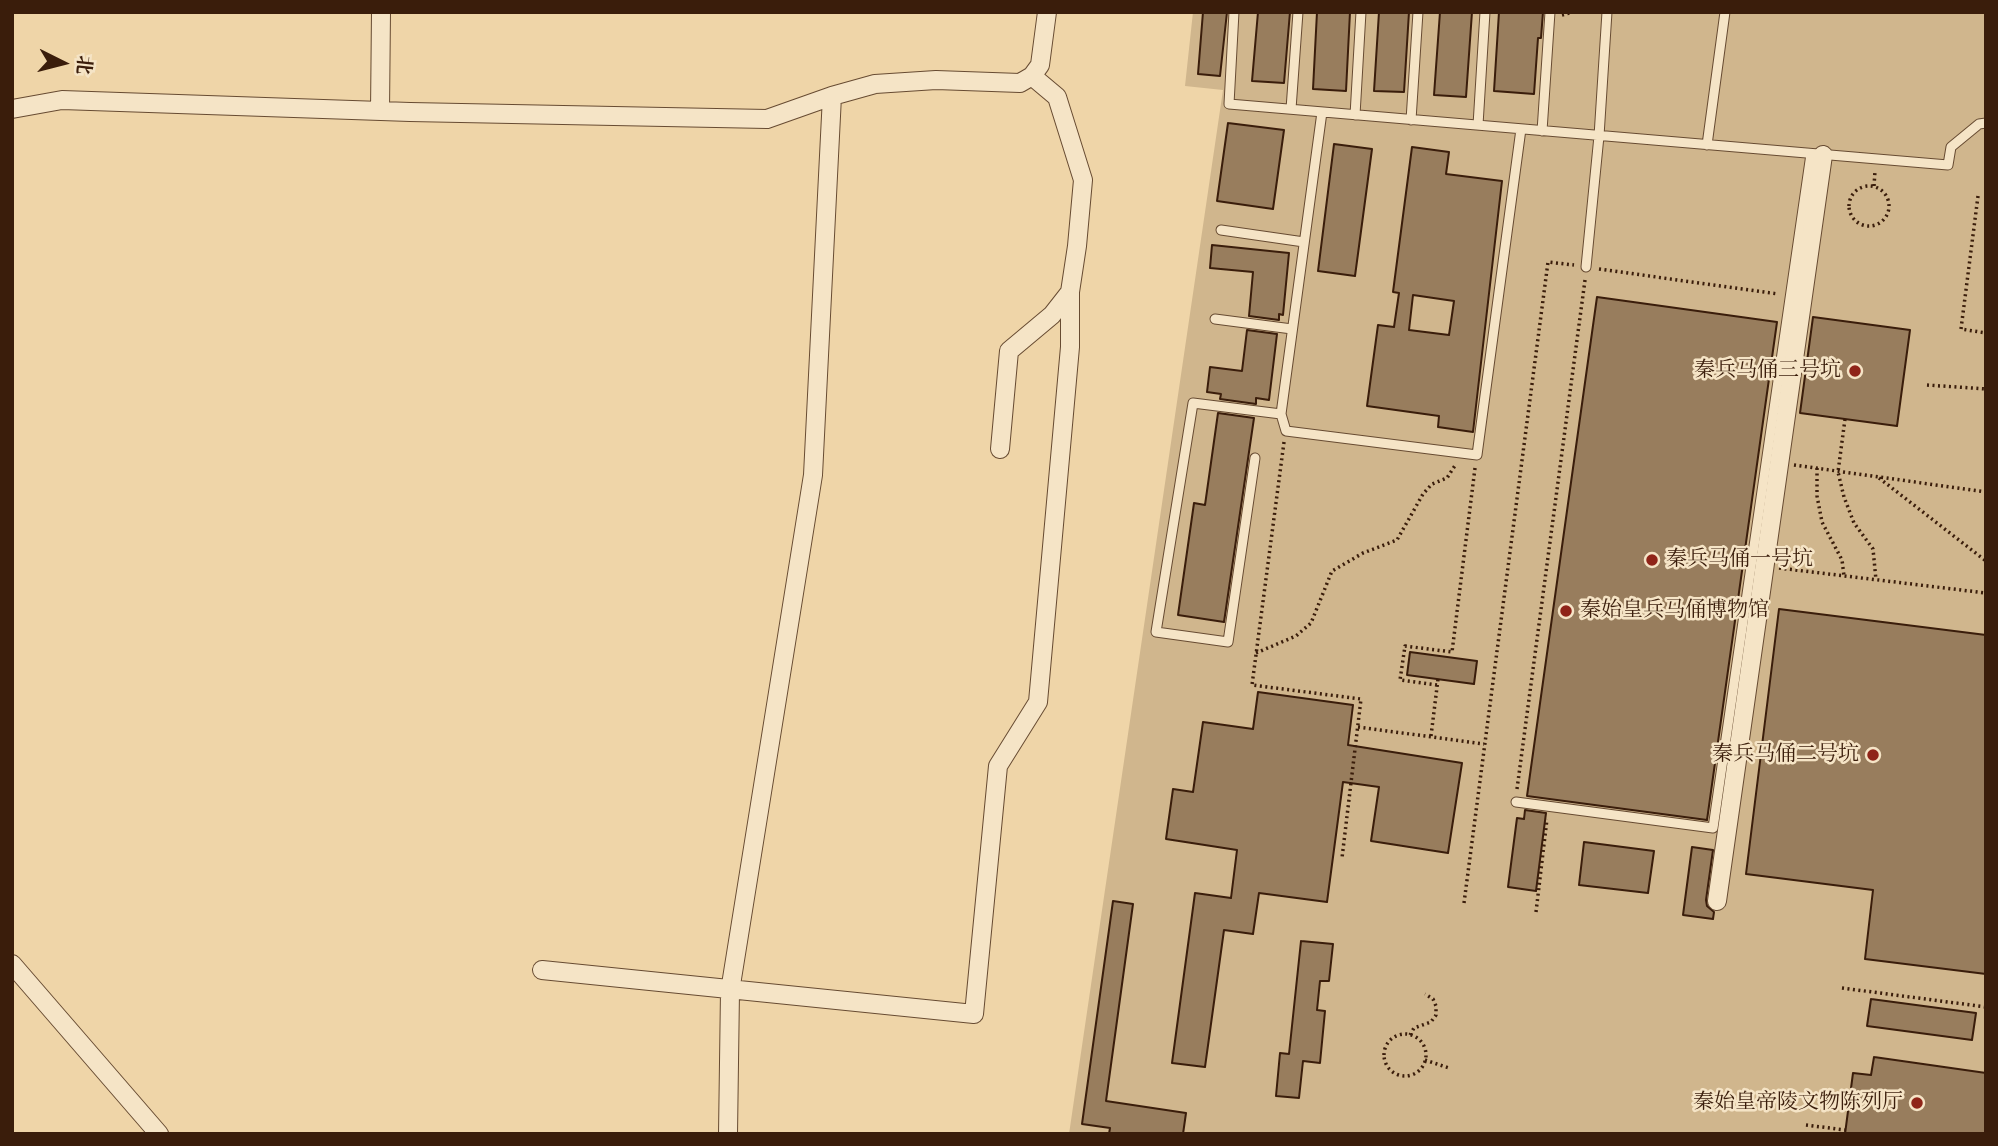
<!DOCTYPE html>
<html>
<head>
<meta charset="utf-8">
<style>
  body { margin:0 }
  #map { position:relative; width:1998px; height:1146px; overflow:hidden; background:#efd5a8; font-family:"IM FELL Great Primer","Noto Serif SC",serif }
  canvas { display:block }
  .frame { position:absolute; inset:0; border:14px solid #3a1d0b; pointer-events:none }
  .north { position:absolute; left:28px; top:28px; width:70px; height:70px; -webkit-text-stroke:5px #f5e4c6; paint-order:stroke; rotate:96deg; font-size:19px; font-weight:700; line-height:28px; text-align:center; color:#3a1d0b }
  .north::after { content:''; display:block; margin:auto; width:24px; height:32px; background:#3a1d0b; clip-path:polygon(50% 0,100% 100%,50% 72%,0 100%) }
</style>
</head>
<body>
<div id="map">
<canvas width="1998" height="1146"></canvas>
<div class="frame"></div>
<div class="north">北</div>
</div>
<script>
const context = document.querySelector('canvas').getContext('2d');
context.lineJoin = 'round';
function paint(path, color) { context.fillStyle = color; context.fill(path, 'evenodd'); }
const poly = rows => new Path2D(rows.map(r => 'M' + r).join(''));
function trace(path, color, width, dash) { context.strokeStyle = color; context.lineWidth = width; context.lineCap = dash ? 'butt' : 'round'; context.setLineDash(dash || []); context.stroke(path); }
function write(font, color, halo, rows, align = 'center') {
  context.font = font + ' "IM FELL Great Primer","Noto Serif SC",serif'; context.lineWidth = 5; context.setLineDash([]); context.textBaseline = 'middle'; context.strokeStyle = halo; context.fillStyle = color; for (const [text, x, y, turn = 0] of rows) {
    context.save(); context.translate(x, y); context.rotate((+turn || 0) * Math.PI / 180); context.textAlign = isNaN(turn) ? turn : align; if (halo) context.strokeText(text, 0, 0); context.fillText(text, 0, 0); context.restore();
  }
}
paint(poly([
  [1193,12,1986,12,1986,1134,1069,1134,1223,90,1185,86]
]), '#d0b68d');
const building = poly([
  [1203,12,1227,12,1220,76,1198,74,1203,12],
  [1258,12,1290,12,1284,83,1252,81,1258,12],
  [1317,12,1350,12,1346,91,1313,89,1317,12],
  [1379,12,1409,12,1404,92,1374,91,1379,12],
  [1440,12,1472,12,1466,97,1434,95,1440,12],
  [1499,12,1543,12,1541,38,1538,38,1534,94,1494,91,1499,12],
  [1228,123,1284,130,1273,209,1217,201,1228,123],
  [1334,144,1372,149,1355,276,1318,271,1334,144],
  [1412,147,1449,152,1446,174,1502,181,1473,432,1438,427,1439,416,1367,406,1378,325,1394,327,1399,293,1393,292,1412,147],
  [1413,295,1454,301,1449,335,1409,330,1413,295],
  [1212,245,1289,253,1283,315,1279,314,1279,320,1249,316,1253,272,1210,268,1212,245],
  [1597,297,1777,322,1707,820,1527,796,1597,297],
  [1813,317,1910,330,1897,426,1800,413,1813,317],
  [1247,330,1277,334,1269,400,1256,398,1256,404,1220,399,1221,394,1207,392,1210,367,1242,371,1247,330],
  [1218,413,1254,418,1224,622,1178,615,1194,503,1205,505,1218,413],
  [1779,609,1986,635,1986,974,1865,959,1873,890,1746,874,1779,609],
  [1410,652,1477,661,1474,684,1407,675,1410,652],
  [1258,692,1353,705,1348,745,1462,763,1448,853,1371,841,1379,787,1343,782,1327,902,1259,893,1253,934,1224,930,1205,1067,1172,1063,1195,893,1231,898,1237,850,1166,839,1173,789,1193,792,1203,722,1253,729,1258,692],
  [1525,810,1546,813,1536,891,1508,887,1517,818,1524,819,1525,810],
  [1584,842,1654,851,1648,893,1579,885,1584,842],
  [1692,847,1713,850,1706,900,1707,906,1714,912,1713,919,1683,915,1692,847],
  [1113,901,1133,904,1106,1101,1186,1113,1183,1134,1109,1134,1110,1128,1082,1124,1113,901],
  [1301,941,1333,944,1329,981,1320,981,1317,1010,1325,1011,1320,1063,1303,1061,1299,1098,1276,1096,1280,1053,1289,1054,1301,941],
  [1871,999,1976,1013,1972,1040,1867,1026,1871,999],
  [1874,1057,1986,1073,1986,1134,1845,1134,1853,1073,1871,1075,1874,1057]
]);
paint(building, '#987d5d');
trace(building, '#3a1d0b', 2);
const lane = poly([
  [1234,12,1229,104,1948,165,1951,147,1979,124,1986,123],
  [1291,109,1298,12],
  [1322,112,1281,414,1286,431,1477,455,1521,129],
  [1355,115,1361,12],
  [1411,120,1418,12],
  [1478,125,1485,12],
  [1542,131,1550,12],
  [1707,145,1725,12],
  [1221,230,1304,242],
  [1586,267,1599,136,1607,12],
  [1215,319,1292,329],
  [1255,458,1228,642,1156,632,1193,403,1281,414],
  [1516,802,1713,828,1811,154]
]);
const street = poly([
  [12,109,62,100,410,112,767,119,832,96,875,84,936,80,1020,83,1032,76,1040,65,1047,12],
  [380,111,381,12],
  [1000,449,1009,351,1052,315,1070,292,1077,246,1083,180,1057,97,1032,76],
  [1717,901,1823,155],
  [12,964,159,1134],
  [542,970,974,1014,998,766,1038,702,1070,347,1070,292],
  [728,1134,730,991,813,475,832,96]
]);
trace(lane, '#674b32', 11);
trace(street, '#674b32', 20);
trace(poly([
  [1562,15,1573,12],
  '1849 206a20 20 0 1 1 40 0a20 20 0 1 1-40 0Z',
  [1874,186,1875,171],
  [1978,196,1961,329,1986,333],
  [1599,269,1778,294],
  [1927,385,1986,389],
  [1845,419,1838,472,1844,497,1854,523,1873,549,1876,580],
  [1284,442,1252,685,1361,699,1342,858],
  [1794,465,1986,492],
  [1817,468,1817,496,1822,522,1842,560,1844,576],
  [1879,478,1986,561],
  [1779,568,1986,593],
  [1256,653,1296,636,1311,623,1332,571,1363,553,1397,540,1423,494,1432,484,1447,478,1456,464],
  [1437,685,1400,680,1405,646,1452,652,1475,468],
  [1358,727,1484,744],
  [1431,736,1438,679],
  [1517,789,1585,280],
  [1464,903,1548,262,1574,265],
  [1536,912,1547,819],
  [1842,988,1986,1007],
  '1384 1055a21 21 0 1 1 42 0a21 21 0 1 1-42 0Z',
  [1410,1035,1414,1028,1431,1022,1436,1015,1436,1006,1433,999,1425,994],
  [1425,1060,1449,1068],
  [1806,1125,1845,1130]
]), '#3a1d0b', 3.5, [2, 3.5]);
trace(lane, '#f5e4c6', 9);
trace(street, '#f5e4c6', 18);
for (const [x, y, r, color] of [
  [1855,371,7,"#8f2418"],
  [1652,560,7,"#8f2418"],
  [1566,611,7,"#8f2418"],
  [1873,755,7,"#8f2418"],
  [1917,1103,7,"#8f2418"]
]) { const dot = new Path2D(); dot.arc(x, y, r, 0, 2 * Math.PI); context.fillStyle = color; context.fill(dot); trace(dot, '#f5e4c6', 2.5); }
write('21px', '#3a1d0b', '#f5e4c6', [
  ["秦兵马俑三号坑",1841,371],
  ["秦兵马俑一号坑",1666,560,"left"],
  ["秦始皇兵马俑博物馆",1580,611,"left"],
  ["秦兵马俑二号坑",1859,755],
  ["秦始皇帝陵文物陈列厅",1903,1103]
], 'right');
</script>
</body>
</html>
